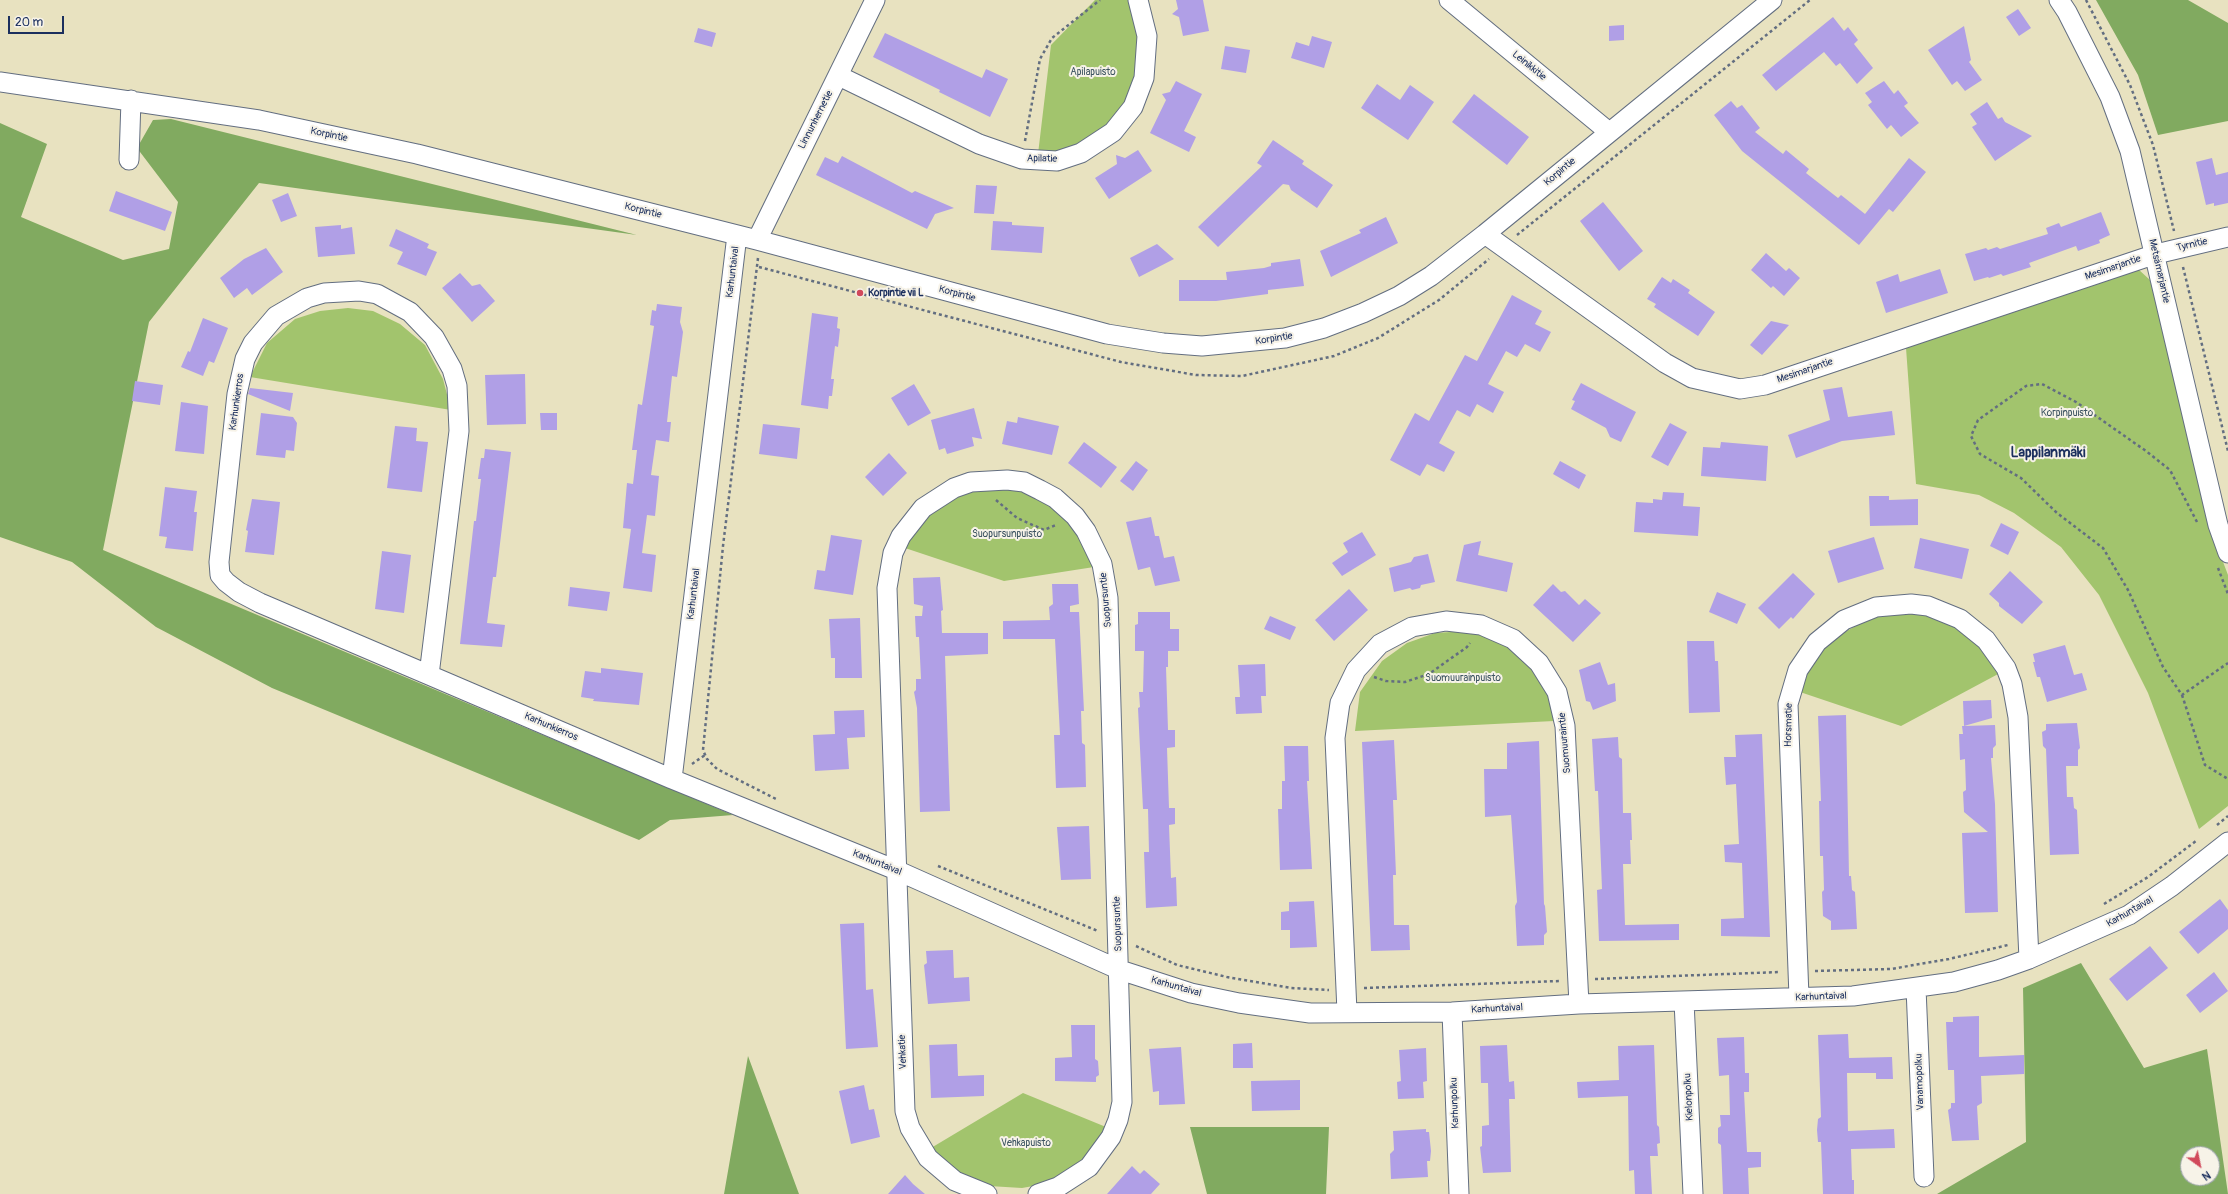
<!DOCTYPE html>
<html>
<head>
<meta charset="utf-8">
<style>
  body { margin:0 }
  #map { position:relative; width:2228px; height:1194px; overflow:hidden; background:#e8e2c0; font-family:Pangolin,sans-serif }
  canvas { display:block }
  .north { position:absolute; left:2180px; top:1146px; width:40px; height:40px; box-sizing:border-box; background:#f7f3e8; border:1px solid #9fa5b1; border-radius:50%; rotate:147deg; font-size:11px; font-weight:700; line-height:16px; text-align:center; color:#1b2f5e }
  .north::after { content:''; display:block; margin:auto; width:14px; height:18px; background:#d1495b; clip-path:polygon(50% 0,100% 100%,50% 72%,0 100%) }
  .scale { position:absolute; left:8px; top:16px; width:56px; height:18px; box-sizing:border-box; border:2px solid #1b2f5e; border-top:0; padding-left:5px; font-size:12px; line-height:14px; white-space:nowrap; color:#1b2f5e; -webkit-text-stroke:3px #f7f3e8; paint-order:stroke }
</style>
</head>
<body>
<div id="map">
<canvas width="2228" height="1194"></canvas>
<div class="north">N</div>
<div class="scale">20 m</div>
</div>
<script>
const context = document.querySelector('canvas').getContext('2d');
context.lineJoin = 'round';
function paint(path, color) { context.fillStyle = color; context.fill(path, 'evenodd'); }
const poly = rows => new Path2D(rows.map(r => 'M' + r).join(''));
function trace(path, color, width, dash) { context.strokeStyle = color; context.lineWidth = width; context.lineCap = dash ? 'butt' : 'round'; context.setLineDash(dash || []); context.stroke(path); }
function write(font, color, halo, rows, align = 'center') {
  context.font = font + ' Pangolin,sans-serif'; context.lineWidth = 4; context.setLineDash([]); context.textBaseline = 'middle'; context.strokeStyle = halo; context.fillStyle = color; for (const [text, x, y, turn = 0] of rows) {
    context.save(); context.translate(x, y); context.rotate((+turn || 0) * Math.PI / 180); context.textAlign = isNaN(turn) ? turn : align; if (halo) context.strokeText(text, 0, 0); context.fillText(text, 0, 0); context.restore();
  }
}
paint(poly([
  [1095,0,1132,0,1139,31,1139,78,1109,129,1079,148,1038,154,1051,45],
  [2138,269,2150,280,2212,533,2228,575,2228,806,2199,829,2148,693,2099,595,2061,547,2014,513,1979,495,1916,484,1906,348],
  [348,308,373,311,400,324,425,345,443,379,451,410,250,377,267,343,295,319,320,311],
  [989,488,1021,491,1050,505,1068,522,1079,536,1094,567,1004,581,905,548,908,540,929,514,957,496],
  [1895,613,1930,615,1945,621,1973,638,2000,673,1901,726,1800,692,1811,663,1834,638,1872,617],
  [1466,631,1494,636,1518,652,1538,674,1549,696,1554,721,1355,731,1360,692,1382,661,1407,643,1435,633],
  [1023,1093,1106,1127,1083,1160,1070,1171,1039,1185,1022,1188,989,1186,960,1174,946,1164,931,1148]
]), '#a2c46d');
paint(poly([
  [2096,0,2188,0,2228,23,2228,121,2158,135,2138,75],
  [171,119,637,235,259,183,149,322,103,550,733,815,670,820,639,840,272,688,156,627,72,562,0,537,0,123,47,144,21,217,123,260,169,249,178,202,137,148,153,120],
  [2081,963,2144,1068,2207,1049,2228,1194,1937,1194,2026,1142,2023,988],
  [2188,1154,2212,1154,2212,1178,2188,1178],
  [748,1056,799,1194,724,1194],
  [1190,1127,1329,1127,1326,1194,1207,1194]
]), '#81aa60');
paint(poly([
  [1176,0,1203,0,1209,31,1183,36,1179,17,1172,14,1178,9],
  [2018,9,2031,28,2019,36,2006,17],
  [1833,17,1844,31,1848,27,1858,40,1854,44,1873,68,1857,84,1840,63,1836,66,1824,52,1776,91,1762,75],
  [1624,25,1624,40,1609,41,1609,26],
  [1964,26,1971,60,1969,62,1982,80,1965,91,1957,81,1952,85,1928,50],
  [698,28,716,33,712,47,694,42],
  [885,33,982,78,986,69,1008,79,990,117,939,92,940,90,873,57],
  [1312,36,1332,42,1324,68,1291,58,1296,42,1309,46],
  [1225,46,1250,50,1246,73,1221,69],
  [1176,81,1202,94,1184,131,1196,137,1189,152,1150,133,1166,100,1162,94,1170,92],
  [1884,81,1894,94,1898,90,1908,103,1904,106,1919,123,1901,137,1891,125,1887,129,1868,105,1872,102,1865,93],
  [1377,84,1400,100,1410,85,1434,102,1408,140,1361,108],
  [1474,94,1529,137,1507,165,1452,122],
  [1731,101,1737,108,1742,105,1760,128,1755,132,1783,154,1786,150,1809,169,1806,173,1838,198,1841,195,1865,214,1909,158,1926,172,1893,212,1889,209,1859,245,1742,151,1714,115],
  [1987,102,1998,119,2002,117,2005,122,2032,136,1995,161,1972,127,1977,124,1970,114],
  [1273,140,1304,161,1302,164,1333,185,1317,208,1291,190,1289,185,1283,184,1218,247,1198,227,1262,166,1257,163],
  [1138,150,1152,171,1109,199,1095,178,1117,164,1116,155,1125,158],
  [842,156,912,193,915,191,954,208,935,214,927,229,816,175,825,157,838,163],
  [2212,158,2216,175,2228,172,2228,203,2214,206,2214,203,2206,205,2196,162],
  [976,185,997,186,994,214,974,213],
  [116,191,172,212,165,231,109,211],
  [288,193,297,216,281,222,272,200],
  [1603,202,1643,251,1619,271,1580,221],
  [2101,212,2110,235,2099,240,2100,243,2078,251,2076,246,2029,263,2031,267,2003,276,2001,274,1989,278,1988,277,1974,281,1965,254,1986,248,1988,250,1997,247,2000,249,2048,234,2046,228,2059,223,2061,227],
  [1386,217,1398,243,1331,277,1320,251,1361,233,1359,230],
  [993,221,1012,222,1012,225,1044,227,1042,253,991,250],
  [341,225,341,229,352,227,355,254,318,257,315,227],
  [396,229,429,244,427,248,437,252,426,276,397,264,403,252,389,246],
  [1157,244,1174,259,1139,277,1130,258],
  [266,248,283,272,252,295,247,288,234,298,220,278,244,259],
  [1766,253,1786,271,1789,268,1800,278,1784,296,1773,286,1771,288,1751,270],
  [1300,259,1304,286,1268,290,1268,294,1216,301,1179,301,1179,280,1227,280,1226,272,1264,268,1271,266,1271,263],
  [1940,269,1948,293,1886,313,1876,282,1898,274,1900,282],
  [460,273,472,286,480,284,495,301,472,322,442,288],
  [1662,277,1671,283,1673,279,1690,290,1688,293,1715,312,1698,336,1654,307,1656,304,1647,299],
  [1512,295,1542,311,1535,324,1551,332,1540,352,1525,344,1517,357,1506,351,1488,384,1504,392,1493,413,1477,404,1470,417,1457,410,1439,443,1455,452,1444,472,1427,464,1420,476,1390,460,1415,413,1429,421,1465,355,1477,361],
  [657,304,682,307,680,322,683,332,677,377,672,376,667,422,671,422,669,442,656,440,651,475,659,476,655,516,647,515,642,553,656,555,652,592,623,588,631,529,623,528,627,483,633,484,637,450,632,450,638,404,642,405,654,326,650,325,652,310,656,311],
  [812,313,838,317,837,328,840,329,838,347,835,346,831,379,834,379,832,396,829,396,828,409,801,405],
  [203,318,228,328,214,363,209,361,203,376,181,367,188,351,190,352],
  [1771,321,1789,325,1762,355,1750,345],
  [525,374,526,424,487,425,485,375],
  [135,381,163,385,160,405,132,401],
  [1581,383,1636,412,1621,442,1610,437,1606,428,1571,409,1575,401,1572,400],
  [914,384,931,413,908,426,891,398],
  [1842,387,1848,417,1892,411,1895,435,1842,441,1796,458,1788,435,1830,420,1823,390],
  [250,388,293,393,290,411,248,394],
  [181,402,208,406,204,454,175,451],
  [974,408,982,439,972,437,974,446,947,454,945,448,939,450,931,420],
  [261,413,293,417,297,423,294,451,286,450,285,458,256,455],
  [540,413,557,413,557,430,541,430],
  [1018,417,1059,426,1052,455,1002,444,1007,421,1017,423],
  [1670,423,1687,432,1668,466,1651,457],
  [763,424,800,428,797,459,759,454],
  [395,426,417,428,416,441,428,442,422,492,387,488],
  [1084,442,1117,467,1101,488,1068,463],
  [1721,442,1768,446,1766,481,1701,476,1703,447,1720,448],
  [485,449,511,452,496,577,493,577,487,623,505,625,502,647,460,644,474,521,476,521,481,479,478,479,481,458,484,458],
  [889,453,907,473,883,496,865,477],
  [1136,461,1148,470,1133,491,1120,481],
  [1560,461,1586,475,1579,489,1553,474],
  [165,487,197,491,194,512,197,512,193,551,165,548,167,537,159,536],
  [1663,492,1684,493,1683,506,1700,507,1698,536,1634,532,1636,502,1653,503,1653,499,1662,500],
  [1869,496,1889,496,1889,500,1918,499,1918,525,1870,526],
  [252,499,280,502,274,555,245,552,248,531,246,530],
  [1151,517,1155,536,1159,536,1164,558,1174,556,1180,581,1155,586,1150,567,1138,570,1126,522],
  [2001,523,2019,532,2008,555,1990,546],
  [1362,532,1376,555,1342,576,1332,563,1348,552,1343,543],
  [831,535,862,540,853,595,814,589,817,570,825,571],
  [1874,537,1884,569,1838,583,1828,551],
  [1920,538,1969,549,1962,579,1914,568],
  [1481,541,1478,555,1513,563,1507,592,1456,581,1464,545],
  [382,551,411,555,404,613,375,609],
  [1428,554,1435,582,1421,585,1420,588,1412,590,1410,588,1394,592,1389,568,1411,562,1414,557],
  [2010,571,2043,602,2022,624,1999,606,1999,603,1989,594],
  [1793,573,1815,594,1793,619,1791,617,1779,629,1758,608],
  [940,577,943,610,941,611,942,633,988,633,988,654,945,656,950,811,920,812,917,708,914,692,916,690,916,679,921,679,919,637,916,637,915,616,922,616,923,606,914,604,913,578],
  [1052,584,1078,584,1079,604,1070,606,1070,612,1079,612,1084,711,1081,711,1082,743,1085,745,1086,787,1056,788,1054,735,1060,735,1055,639,1003,639,1003,621,1050,620,1049,607,1053,604],
  [1553,584,1561,592,1565,591,1579,605,1585,599,1601,613,1573,642,1533,605],
  [570,587,610,592,607,611,568,606],
  [1349,589,1368,610,1334,641,1315,620],
  [1717,592,1746,604,1737,624,1709,612],
  [1138,612,1170,612,1170,629,1179,629,1179,651,1168,651,1168,667,1166,667,1168,730,1175,730,1175,747,1167,748,1169,808,1175,808,1175,824,1169,825,1171,878,1176,877,1177,906,1146,908,1144,852,1149,852,1148,809,1143,809,1138,708,1140,707,1139,692,1143,692,1144,651,1135,651,1135,625,1138,624],
  [1270,616,1296,627,1290,640,1264,629],
  [860,618,862,678,835,678,835,658,831,658,829,619],
  [1687,641,1714,641,1715,661,1718,661,1720,712,1689,713],
  [2065,645,2074,675,2082,673,2087,690,2047,702,2040,677,2037,677,2033,662,2035,662,2033,654],
  [1600,662,1608,685,1615,683,1616,701,1593,710,1590,702,1586,701,1579,670],
  [1265,664,1266,696,1261,696,1262,713,1236,714,1235,697,1240,697,1238,665],
  [601,668,643,673,639,705,593,701,594,699,581,697,585,671,601,673],
  [1991,700,1992,718,1964,726,1995,725,1996,745,1993,748,1993,758,1991,758,1995,804,1998,912,1965,913,1962,833,1988,832,1964,812,1963,792,1966,790,1965,759,1960,760,1959,734,1963,734,1962,726,1964,726,1963,701],
  [864,710,865,737,847,738,849,769,815,771,813,735,835,734,834,711],
  [1846,715,1849,876,1851,876,1852,890,1855,892,1857,929,1831,930,1831,921,1823,916,1822,892,1824,890,1823,856,1820,856,1819,801,1821,801,1818,716],
  [2077,723,2080,748,2078,750,2078,766,2066,766,2067,797,2073,797,2074,808,2077,810,2079,854,2050,855,2046,749,2043,746,2042,732,2046,730,2046,724],
  [1762,734,1770,937,1721,936,1721,919,1744,918,1742,863,1725,862,1724,845,1739,844,1736,784,1726,785,1724,757,1736,757,1735,735],
  [1618,737,1619,757,1622,759,1623,813,1631,813,1632,840,1630,840,1631,864,1623,864,1625,925,1679,924,1679,940,1599,941,1597,890,1602,889,1598,791,1595,791,1592,739],
  [1394,740,1397,800,1393,800,1396,875,1393,875,1394,925,1409,925,1410,950,1371,951,1362,742],
  [1539,741,1544,904,1545,906,1547,932,1544,935,1544,945,1517,946,1515,906,1517,902,1511,815,1485,817,1484,769,1507,769,1507,743],
  [1284,746,1308,746,1309,781,1307,781,1312,869,1280,870,1278,809,1282,809,1282,781,1285,781],
  [1089,826,1091,879,1061,880,1057,827],
  [2220,899,2228,910,2228,929,2198,954,2179,932],
  [1314,901,1317,947,1290,948,1290,930,1281,930,1281,912,1289,911,1289,902],
  [864,923,866,990,873,989,878,1047,846,1049,840,924],
  [2150,946,2168,968,2127,1001,2109,979],
  [953,950,954,978,969,977,970,1001,928,1004,924,965,927,963,926,951],
  [2214,972,2228,991,2200,1013,2186,995],
  [1979,1016,1979,1057,2024,1055,2024,1074,1981,1076,1982,1103,1977,1106,1979,1140,1952,1141,1948,1110,1951,1108,1951,1103,1955,1103,1954,1070,1948,1070,1946,1022,1953,1022,1953,1017],
  [1071,1025,1095,1025,1095,1059,1098,1061,1099,1075,1096,1077,1096,1082,1055,1081,1055,1058,1072,1057],
  [1848,1034,1849,1058,1892,1057,1893,1079,1876,1079,1876,1073,1847,1073,1848,1131,1894,1129,1895,1148,1851,1149,1852,1180,1854,1180,1854,1194,1823,1194,1821,1142,1818,1142,1817,1130,1818,1119,1821,1117,1818,1035],
  [1744,1037,1745,1073,1749,1073,1749,1092,1744,1092,1747,1152,1761,1152,1761,1167,1748,1168,1749,1194,1723,1194,1721,1145,1718,1143,1718,1128,1721,1126,1720,1115,1730,1115,1729,1075,1719,1076,1717,1038],
  [1252,1043,1253,1068,1233,1068,1233,1044],
  [957,1044,958,1076,984,1075,984,1096,931,1098,929,1045],
  [1507,1045,1509,1082,1514,1081,1515,1099,1509,1099,1511,1172,1483,1173,1480,1147,1482,1146,1482,1126,1489,1125,1488,1083,1481,1083,1480,1046],
  [1654,1045,1657,1125,1659,1127,1660,1143,1657,1144,1658,1156,1650,1156,1652,1194,1635,1194,1634,1170,1629,1171,1628,1096,1578,1098,1577,1082,1619,1080,1618,1046],
  [1181,1047,1185,1104,1159,1105,1159,1091,1153,1092,1149,1049],
  [1426,1048,1427,1081,1423,1082,1424,1098,1398,1099,1397,1082,1401,1081,1399,1050],
  [1300,1080,1300,1110,1252,1111,1251,1081],
  [864,1085,869,1110,874,1109,880,1137,851,1144,839,1091],
  [1426,1129,1426,1132,1429,1132,1431,1151,1430,1161,1427,1161,1428,1177,1391,1179,1390,1154,1394,1150,1393,1131],
  [1132,1166,1140,1174,1144,1170,1160,1184,1151,1194,1107,1194],
  [905,1175,913,1184,925,1194,888,1194]
]), '#b09fe6');
const minor = poly([
  [1449,0,1609,132],
  [2059,0,2067,12,2110,97,2130,151,2218,525,2228,553],
  [839,76,979,144,1022,159,1057,161,1081,153,1113,132,1133,107,1144,78,1147,36,1138,0],
  [0,82,259,120,417,154,757,240,1107,334,1163,343,1202,346,1285,338,1324,328,1363,313,1399,296,1431,276,1485,234,1772,0],
  [129,160,131,100],
  [1485,234,1665,363,1692,378,1740,389,1765,385,2156,254,2228,237],
  [737,235,672,779,896,870,1120,970,1191,993,1239,1003,1310,1013,1452,1012,1579,1004,1853,996,1954,982,1998,970,2029,959,2129,915,2172,886,2228,842],
  [757,240,875,0],
  [429,675,459,431,457,386,452,369,434,337,410,312,377,294,359,291,324,293,307,298,276,316,253,343,245,359,237,394,219,562,220,575,226,582,239,592,260,603,429,675,672,779],
  [1916,988,1924,1177],
  [1799,997,1788,704,1798,670,1817,642,1844,620,1876,607,1911,604,1928,606,1960,619,1986,640,2006,668,2012,684,2018,717,2029,959],
  [1684,1001,1693,1194],
  [1347,1012,1335,738,1340,703,1356,670,1380,644,1412,627,1446,621,1481,625,1513,639,1539,663,1557,692,1565,726,1579,1004],
  [1452,1012,1459,1194],
  [987,1194,955,1181,928,1158,910,1128,905,1111,887,588,893,553,901,536,923,508,954,488,971,482,1007,480,1024,482,1040,490,1055,498,1075,516,1086,531,1102,564,1108,598,1122,1102,1118,1120,1111,1137,1089,1167,1058,1187,1038,1194]
]);
trace(minor, '#636e80', 21);
trace(poly([
  [2086,0,2130,85,2153,145,2174,231],
  [1025,141,1040,59,1052,38,1100,0],
  [1517,235,1810,0],
  [758,258,723,546,703,750,707,759,717,769,778,800],
  [759,267,1121,362,1196,375,1242,376,1334,356,1378,338,1439,300,1489,259],
  [2183,267,2228,451],
  [996,500,1017,518,1044,530,1056,525],
  [2197,522,2170,470,2146,451,2076,402,2042,384,2026,386,1978,420,1971,436,1980,454,2021,478,2057,513,2103,548,2128,590,2163,667,2182,695,2228,663],
  [2218,568,2228,594],
  [1374,677,1386,681,1405,682,1429,674,1467,647,1470,643],
  [2182,695,2205,765,2228,779],
  [692,764,705,755],
  [2217,825,2228,816],
  [938,866,1098,931],
  [2104,904,2148,877,2196,841],
  [1136,946,1177,965,1227,977,1291,988,1329,990],
  [1815,971,1891,969,1949,959,2008,945],
  [1595,979,1780,972],
  [1364,988,1560,981]
]), '#636e80', 2.5, [3, 3]);
trace(minor, '#fff', 19);
for (const [x, y, r, color] of [
  [860,293,4,"#d1495b"]
]) { const dot = new Path2D(); dot.arc(x, y, r, 0, 2 * Math.PI); context.fillStyle = color; context.fill(dot); trace(dot, '#f7f3e8', 1.5); }
write('10px', '#1b2f5e', '#f7f3e8', [
  ["Leinikkitie",1529,66,39],
  ["Linnunhernetie",816,120,-63],
  ["Korpintie",329,135,12],
  ["Apilatie",1042,159,1],
  ["Korpintie",1560,172,-40],
  ["Korpintie",643,211,14],
  ["Tyrnitie",2192,245,-13],
  ["Mesimarjantie",2113,268,-19],
  ["Metsämarjantie",2159,271,77],
  ["Karhuntaival",733,272,-83],
  ["Korpintie",957,294,15],
  ["Korpintie",1274,339,-9],
  ["Mesimarjantie",1805,371,-19],
  ["Karhunkierros",237,402,-82],
  ["Karhuntaival",694,594,-83],
  ["Suopursuntie",1106,600,-95],
  ["Horsmatie",1789,725,-89],
  ["Karhunkierros",551,727,23],
  ["Suomuuraintie",1565,743,-95],
  ["Karhuntaival",877,863,22],
  ["Karhuntaival",2130,912,-30],
  ["Suopursuntie",1118,924,-92],
  ["Karhuntaival",1176,987,16],
  ["Karhuntaival",1821,997,-2],
  ["Karhuntaival",1497,1009,-3],
  ["Vehkatie",903,1052,-92],
  ["Vanamopolku",1920,1082,-92],
  ["Kielonpolku",1689,1097,-93],
  ["Karhunpolku",1455,1103,-92]
]);
write('10px', '#3d5462', '#f7f3e8', [
  ["Apilapuisto",1093,72],
  ["Korpinpuisto",2067,413],
  ["Suopursunpuisto",1007,534],
  ["Suomuurainpuisto",1463,678],
  ["Vehkapuisto",1026,1143]
]);
write('bold 10px', '#1b2f5e', '#f7f3e8', [
  ["Korpintie vii L",868,293]
], 'left');
write('bold 14px', '#1b2f5e', '#f7f3e8', [
  ["Lappilanmäki",2048,453]
]);
</script>
</body>
</html>
